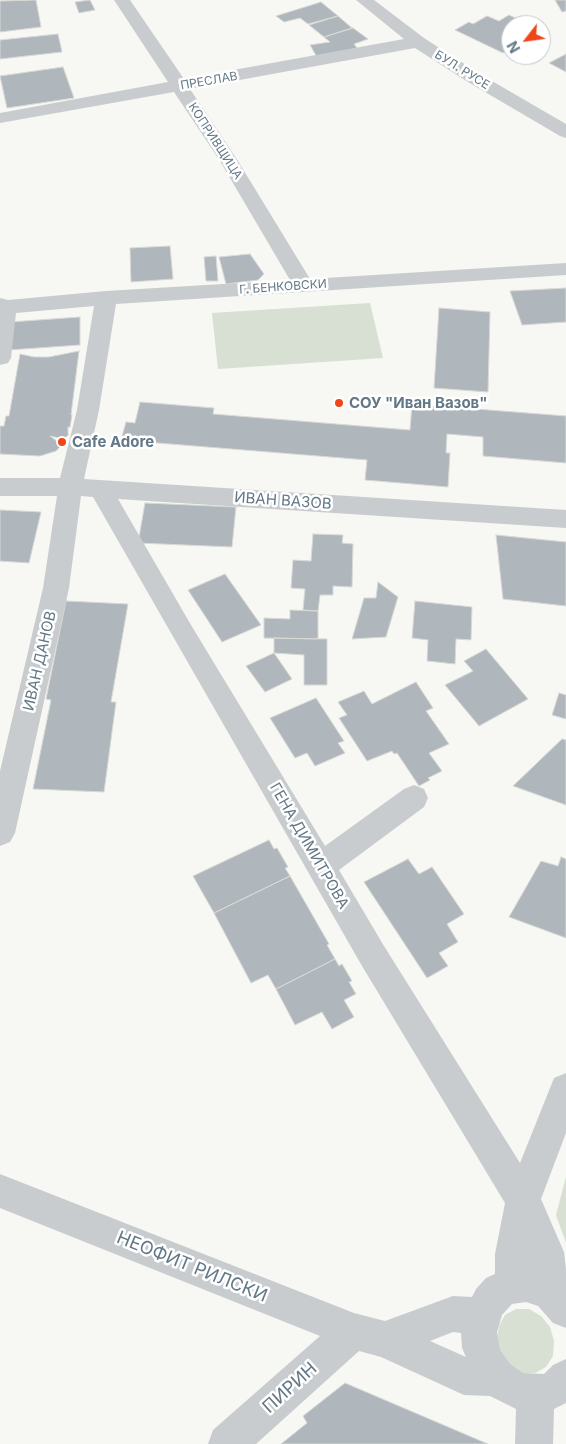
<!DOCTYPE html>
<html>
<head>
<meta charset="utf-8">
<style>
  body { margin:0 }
  #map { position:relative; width:566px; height:1444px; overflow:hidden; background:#f7f7f3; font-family:Inter,sans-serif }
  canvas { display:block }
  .north { position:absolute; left:501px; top:15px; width:50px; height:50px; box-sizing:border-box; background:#fff; border:1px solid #c1c9cf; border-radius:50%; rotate:240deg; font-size:14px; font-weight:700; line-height:20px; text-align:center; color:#637886 }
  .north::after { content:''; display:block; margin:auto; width:18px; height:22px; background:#f0461a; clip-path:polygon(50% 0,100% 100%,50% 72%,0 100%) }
</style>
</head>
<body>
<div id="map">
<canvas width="566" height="1444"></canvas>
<div class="north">N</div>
</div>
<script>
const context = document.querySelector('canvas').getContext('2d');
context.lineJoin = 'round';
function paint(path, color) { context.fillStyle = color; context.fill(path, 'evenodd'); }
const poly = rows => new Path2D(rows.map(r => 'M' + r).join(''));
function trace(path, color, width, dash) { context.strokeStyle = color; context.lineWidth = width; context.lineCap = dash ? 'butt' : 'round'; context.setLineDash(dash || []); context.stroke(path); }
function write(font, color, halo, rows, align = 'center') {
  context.font = font + ' Inter,sans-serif'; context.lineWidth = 5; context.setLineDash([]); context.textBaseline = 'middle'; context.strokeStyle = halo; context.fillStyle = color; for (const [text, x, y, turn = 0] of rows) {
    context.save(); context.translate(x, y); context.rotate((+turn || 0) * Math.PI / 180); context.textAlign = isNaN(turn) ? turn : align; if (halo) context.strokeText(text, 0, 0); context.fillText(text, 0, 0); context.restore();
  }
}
paint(poly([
  [370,303,383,358,218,369,212,313],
  [566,1177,566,1243,556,1215],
  [516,1309,529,1309,541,1316,550,1327,554,1341,553,1356,546,1367,535,1373,522,1373,510,1366,501,1355,497,1340,499,1326,505,1315]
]), '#d8dfd3');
const building = poly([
  [36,0,41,27,0,32,0,1,36,0],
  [90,0,95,10,79,13,75,2,90,0],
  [555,0,566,0,566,11,562,12,555,0],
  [321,2,338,16,308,24,300,18,284,22,276,16,321,2],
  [509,15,530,25,511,25,511,48,503,53,455,30,469,22,473,24,487,16,499,21,509,15],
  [338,16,352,28,324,37,309,25,338,16],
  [353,28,368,39,354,44,359,51,317,57,310,45,330,42,324,37,353,28],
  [58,34,62,52,0,59,0,40,58,34],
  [566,54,566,72,549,63,566,54],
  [63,67,74,98,7,108,0,76,63,67],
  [170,246,173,279,131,282,130,248,170,246],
  [250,254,264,274,258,280,226,284,219,257,250,254],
  [216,256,218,281,206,281,204,257,216,256],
  [566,288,566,322,522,325,510,291,566,288],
  [439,308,490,312,488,392,434,388,439,308],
  [80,317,80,345,9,350,10,322,80,317],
  [79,351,71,415,72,415,70,427,68,427,68,434,69,434,64,439,50,436,62,445,56,451,40,456,0,454,0,426,4,426,6,416,9,416,20,354,34,357,49,357,79,351],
  [140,402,214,408,213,414,410,430,412,404,566,416,566,463,483,456,483,437,447,434,446,453,450,453,448,487,365,480,367,460,121,440,126,422,135,423,140,402],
  [145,503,236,507,232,547,138,543,145,503],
  [0,510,41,512,29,563,0,561,0,510],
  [313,534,343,535,342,543,353,544,352,587,333,586,333,595,320,595,318,611,303,610,305,589,291,588,293,560,311,561,313,534],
  [496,535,566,542,566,606,503,599,496,535],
  [225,574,261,625,222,642,188,590,225,574],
  [378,582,398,597,386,637,352,639,364,598,376,598,378,582],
  [66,601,128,604,111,702,116,702,104,792,33,789,51,700,46,699,66,601],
  [415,601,472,607,471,640,456,639,455,664,427,661,428,640,412,638,415,601],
  [290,610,318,611,318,639,264,638,264,618,290,619,290,610],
  [274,638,327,639,327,685,304,685,304,655,274,653,274,638],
  [486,649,528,699,479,726,445,685,473,671,464,661,486,649],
  [274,653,292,679,265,692,246,666,274,653],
  [416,682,433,708,426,711,449,744,429,753,442,771,428,778,430,780,419,786,397,753,394,754,392,751,367,761,339,718,347,715,338,702,364,691,372,704,416,682],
  [559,693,566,695,566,719,552,715,559,693],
  [316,698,344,741,338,743,345,753,315,766,307,753,295,758,270,718,316,698],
  [562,739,566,740,566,805,513,786,562,739],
  [269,840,274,849,277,848,288,867,285,868,290,876,214,913,193,876,269,840],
  [561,857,566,859,566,938,509,917,541,861,558,866,561,857],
  [408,859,419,874,432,867,464,914,447,924,458,942,439,953,448,966,427,978,364,882,408,859],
  [290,876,329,944,327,945,335,959,276,989,268,975,251,983,214,913,290,876],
  [335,959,339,966,342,964,352,981,349,982,356,994,344,1000,354,1017,332,1029,322,1012,295,1025,276,989,335,959],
  [345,1383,488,1444,281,1444,307,1423,303,1416,345,1383]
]);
paint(building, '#afb7bc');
trace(building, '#d8d8d5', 1);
paint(poly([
  [114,0,130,0,184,79,404,39,356,0,374,0,424,38,480,74,566,124,566,138,560,136,468,82,415,48,190,89,238,161,310,279,566,263,566,275,116,304,99,410,84,479,566,510,566,528,118,499,191,625,325,846,404,789,414,785,424,789,428,798,424,807,339,870,384,946,520,1163,554,1078,566,1073,566,1133,541,1199,564,1252,566,1269,566,1328,553,1323,538,1306,526,1302,512,1304,502,1315,497,1332,500,1350,510,1364,523,1373,544,1374,553,1365,566,1359,566,1403,554,1409,553,1444,515,1444,516,1409,490,1396,464,1395,381,1357,359,1351,256,1444,208,1444,213,1430,320,1336,0,1208,0,1174,354,1313,385,1321,453,1296,472,1297,476,1289,486,1278,495,1274,495,1254,505,1203,362,966,93,497,81,496,69,588,15,833,10,842,0,846,0,771,43,588,57,496,0,496,0,478,60,478,77,410,94,306,16,313,11,358,8,363,0,365,0,298,8,300,106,291,290,280,220,161,174,92,0,123,0,113,168,82,114,0],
  [453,1332,461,1333,462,1348,466,1357,430,1341,453,1332]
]), '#c9cccf');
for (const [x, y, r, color] of [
  [339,403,5,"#f0461a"],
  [62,442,5,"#f0461a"]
]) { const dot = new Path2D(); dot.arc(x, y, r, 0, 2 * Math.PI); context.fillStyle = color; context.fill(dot); trace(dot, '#fff', 2); }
write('12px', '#637886', '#fff', [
  ["БУЛ. РУСЕ",462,70,32],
  ["ПРЕСЛАВ",209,81,-10],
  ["КОПРИВЩИЦА",215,141,57],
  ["Г. БЕНКОВСКИ",283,287,-4]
]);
write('bold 15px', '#637886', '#fff', [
  ["СОУ \"Иван Вазов\"",349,403],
  ["Cafe Adore",72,442]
], 'left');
write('15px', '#637886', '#fff', [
  ["ИВАН ВАЗОВ",283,501,4],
  ["ИВАН ДАНОВ",40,661,-77],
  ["ГЕНА ДИМИТРОВА",309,846,60]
]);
write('18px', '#637886', '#fff', [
  ["НЕОФИТ РИЛСКИ",192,1267,22],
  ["ПИРИН",290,1388,-42]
]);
</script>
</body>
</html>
